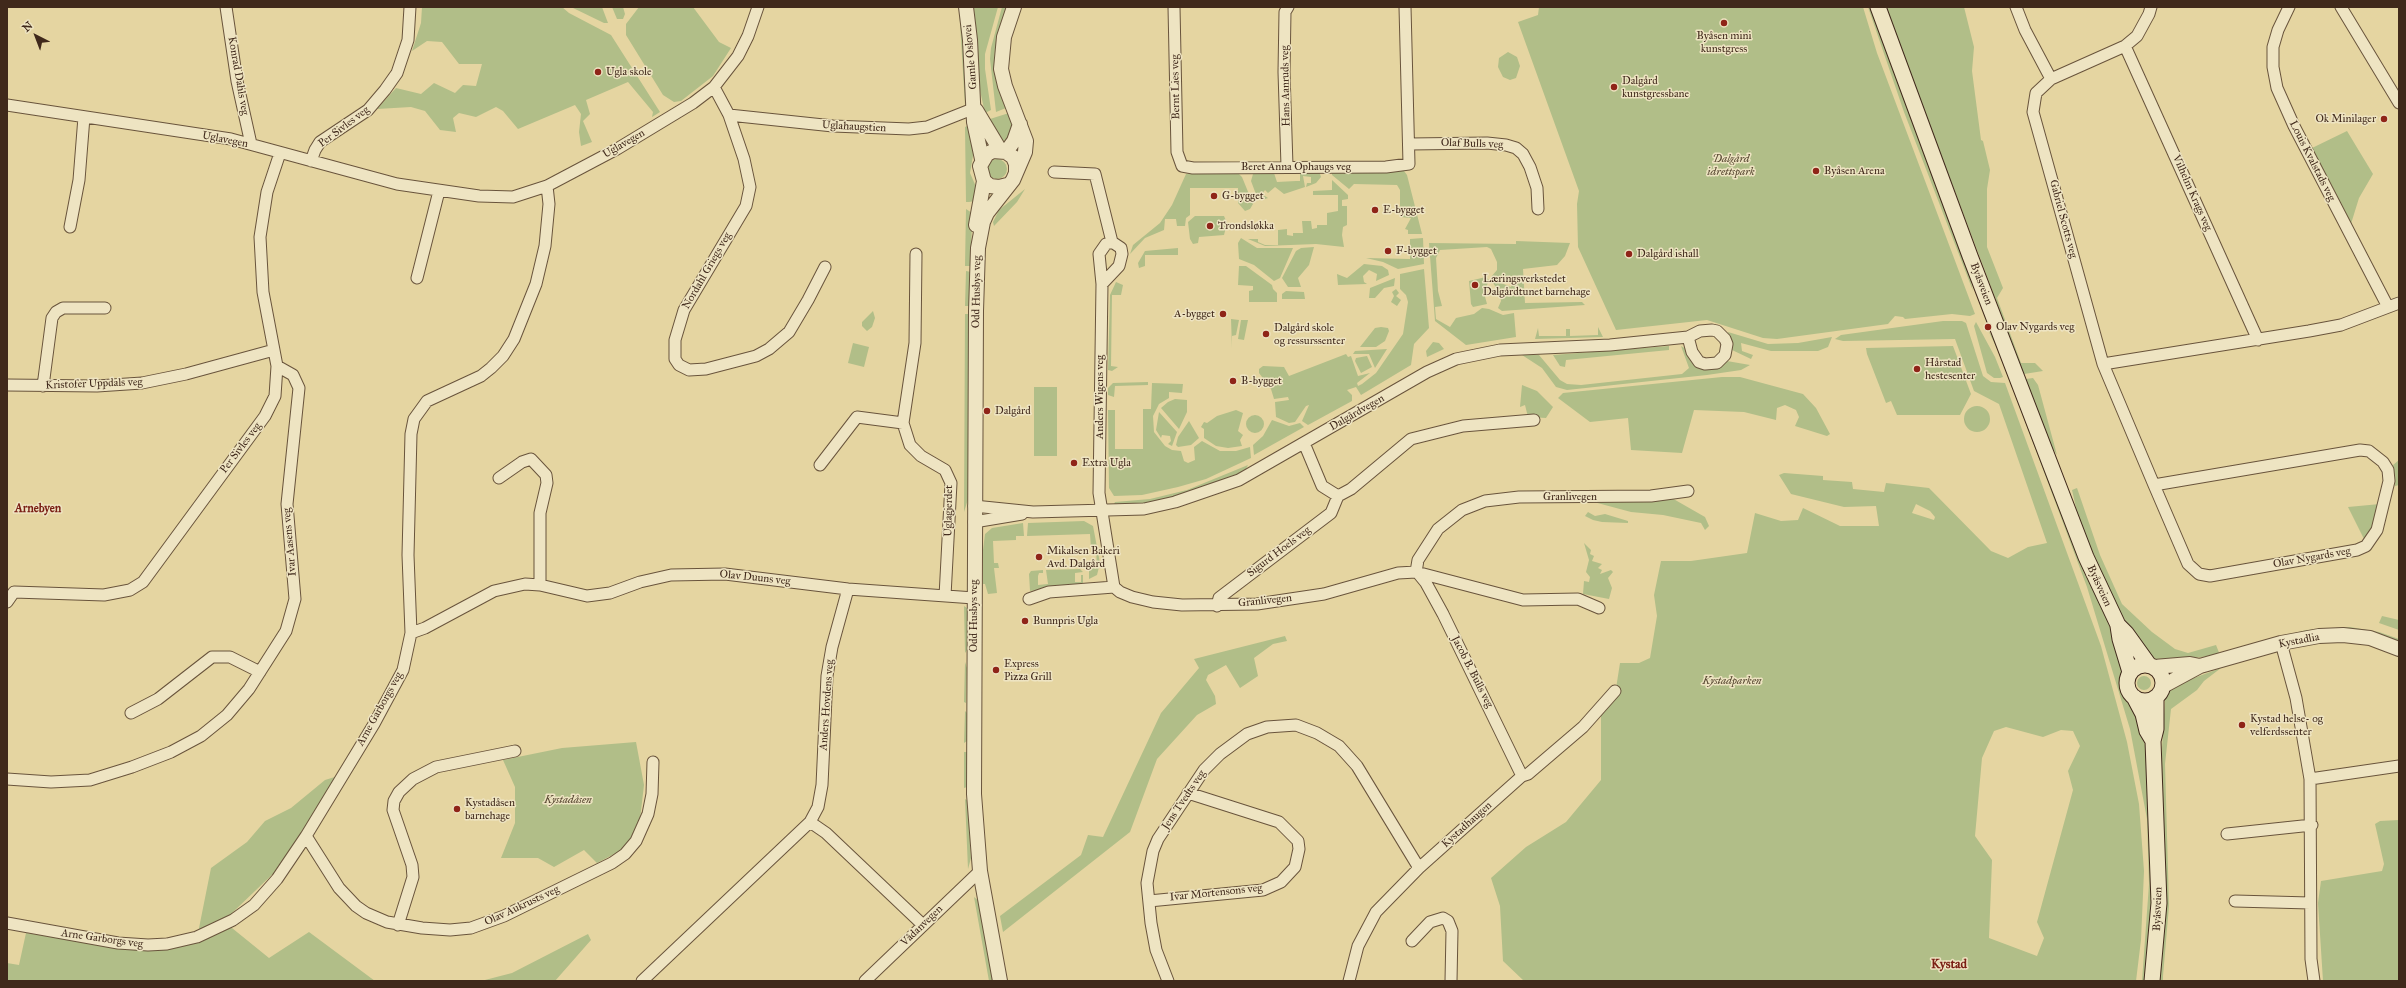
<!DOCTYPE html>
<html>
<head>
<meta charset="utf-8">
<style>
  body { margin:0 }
  #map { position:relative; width:2406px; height:988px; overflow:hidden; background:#e5d5a1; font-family:"IM FELL Great Primer",serif }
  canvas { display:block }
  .frame { position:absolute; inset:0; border:8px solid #40291b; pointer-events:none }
  .north { position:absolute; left:16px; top:16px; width:40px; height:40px; -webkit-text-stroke:3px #eee4c2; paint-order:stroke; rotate:318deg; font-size:11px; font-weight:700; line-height:16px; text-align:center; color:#40291b }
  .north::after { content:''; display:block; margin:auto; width:14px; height:18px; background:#40291b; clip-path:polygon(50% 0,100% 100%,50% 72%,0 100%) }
</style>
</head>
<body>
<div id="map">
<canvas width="2406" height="988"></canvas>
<div class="frame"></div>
<div class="north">N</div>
</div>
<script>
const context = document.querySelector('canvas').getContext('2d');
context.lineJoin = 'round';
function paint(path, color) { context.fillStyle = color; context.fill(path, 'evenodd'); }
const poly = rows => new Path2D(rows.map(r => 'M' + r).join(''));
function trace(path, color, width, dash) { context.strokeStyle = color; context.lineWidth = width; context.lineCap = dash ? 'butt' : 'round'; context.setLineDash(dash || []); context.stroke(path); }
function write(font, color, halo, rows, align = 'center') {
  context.font = font + ' "IM FELL Great Primer",serif'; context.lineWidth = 3; context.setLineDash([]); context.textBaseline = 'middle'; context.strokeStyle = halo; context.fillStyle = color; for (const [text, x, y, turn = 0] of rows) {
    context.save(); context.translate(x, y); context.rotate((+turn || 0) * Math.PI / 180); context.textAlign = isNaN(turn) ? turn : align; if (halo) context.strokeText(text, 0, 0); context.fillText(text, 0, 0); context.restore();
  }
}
paint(poly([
  [422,7,562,7,569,13,611,35,660,112,652,117,653,112,628,82,586,100,590,114,583,121,592,142,581,146,579,132,581,114,575,105,518,129,503,111,496,107,476,117,459,113,453,118,456,132,440,130,425,111,411,107,377,109,396,88,421,94,434,83,455,93,463,85,476,86,482,64,459,64,442,42,427,41,412,51,421,23],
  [571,7,602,7,608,23,604,23],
  [612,7,623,7,625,14,623,19,617,19],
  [639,7,693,7,719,42,731,48,713,76,681,101,674,102,663,95,626,35,626,24],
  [959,7,962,7,967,105,965,105],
  [974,7,998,7,985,54,985,69,991,110,985,113,979,86],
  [1002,7,1008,7,995,49,994,67,997,85,1006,108,996,112,990,59,991,48],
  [1539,7,1863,7,1877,53,1975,314,1970,316,1952,314,1905,319,1903,317,1895,316,1888,324,1777,339,1763,338,1707,320,1616,330,1578,247,1577,204,1579,191,1518,22,1538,15],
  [1868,7,1872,7,1909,114,1967,263,1973,291,1904,112],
  [1885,7,1964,7,1974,47,1972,71,1981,140,1983,141,1990,170,1987,189,1987,247,2003,288,1997,298,2021,363,2035,363,2043,371,2024,374],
  [1508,52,1517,57,1520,66,1516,78,1510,80,1503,77,1498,67,1499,58],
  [1009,113,1013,124,1009,138,1004,141,1001,140,990,119],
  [969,125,974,150,970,173,977,189,975,201,969,202,966,202,965,127],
  [2347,131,2373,174,2359,198,2350,227,2310,149],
  '987 169a10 10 0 1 1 20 0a10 10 0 1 1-20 0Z',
  [1399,170,1404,171,1407,175,1422,234,1408,234,1408,230,1405,229,1411,218,1400,217,1400,190,1397,185,1354,184,1349,189,1332,175,1332,172],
  [1319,171,1321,177,1316,183,1306,187,1307,183,1311,183,1311,177,1303,176,1305,187,1284,194,1275,187,1268,193,1265,190,1262,194,1268,198,1262,200,1257,197,1251,181,1253,174,1257,173,1274,173,1277,182,1296,181,1300,181,1300,173],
  [1237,172,1242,177,1253,204,1250,209,1245,211,1238,203,1238,188,1190,188,1190,215,1186,218,1185,226,1177,226,1176,219,1165,219,1164,230,1145,238,1130,254,1133,245,1160,223,1172,205,1186,174],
  [1332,180,1348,195,1348,199,1342,200,1342,206,1347,206,1347,225,1343,227,1342,235,1344,247,1316,244,1265,246,1248,239,1258,239,1258,242,1265,245,1278,245,1278,230,1287,229,1287,235,1293,236,1293,233,1303,233,1302,221,1311,221,1312,229,1317,228,1317,225,1327,225,1327,213,1338,211,1338,195,1313,195,1313,191,1332,190],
  [1025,189,1017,202,994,226,993,222,999,210],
  [966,209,972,213,971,266,965,266],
  [1195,216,1224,216,1227,223,1224,235,1199,237,1198,243,1193,244,1190,239,1188,222],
  [1241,238,1257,248,1293,248,1280,278,1274,281,1254,265,1239,259,1238,243],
  [1423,238,1424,264,1398,269,1383,262,1366,258,1410,259,1410,239],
  [1516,241,1570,243,1565,256,1557,265,1523,269,1525,303,1582,302,1585,305,1502,311,1498,308,1501,301,1500,293,1493,283,1501,283,1511,287,1514,279,1506,276,1501,281,1492,281,1491,277,1497,270,1497,262,1491,249,1487,247,1440,250,1436,258,1438,291,1442,306,1435,307,1436,319,1450,327,1456,318,1474,314,1482,308,1489,309,1503,315,1514,313,1516,337,1466,345,1435,321,1429,243,1516,244],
  [1314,247,1309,265,1298,278,1301,287,1288,287,1282,278,1296,251,1301,248],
  [1178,248,1178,255,1145,255,1145,266,1139,268,1138,263,1145,251],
  [1364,264,1382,266,1388,270,1389,275,1376,281,1377,274,1369,270,1363,276,1364,282,1367,284,1338,285,1337,274,1347,278],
  [1239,266,1246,266,1272,285,1273,289,1277,293,1277,302,1249,302,1249,291,1253,290,1253,286,1238,285],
  [1424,269,1429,328,1414,344,1411,365,1361,395,1356,387,1347,390,1352,395,1352,401,1308,425,1302,421,1309,405,1306,406,1295,422,1289,423,1276,417,1275,402,1289,400,1288,397,1274,399,1271,389,1259,373,1259,369,1263,366,1284,367,1289,376,1346,354,1348,357,1351,356,1358,376,1370,373,1357,383,1358,386,1362,384,1376,373,1403,334,1408,302,1406,295,1400,289,1400,274],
  [966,271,971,272,971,306,965,306],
  [1486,277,1489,280,1484,293,1487,304,1473,307,1471,304,1469,281],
  [1395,278,1394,286,1384,288,1375,298,1369,298,1370,288],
  [1116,282,1123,285,1121,295,1112,295,1111,366,1118,367,1112,371,1108,370,1110,295],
  [1396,289,1399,293,1396,296,1401,300,1397,306,1391,302,1394,296,1392,292],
  [1286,291,1304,292,1305,299,1282,299,1282,294],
  [873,311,875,318,872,327,867,331,862,326,862,322],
  [965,314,971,314,969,496,964,512],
  [1231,319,1239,320,1236,335,1232,336,1232,348],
  [1241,320,1248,320,1244,340,1238,339],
  [1943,321,1962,321,1966,323,1983,376,1991,382,2005,383,2101,646,2127,742,2139,804,2144,871,2141,940,2136,981,1524,981,1503,961,1500,906,1491,878,1526,847,1566,822,1601,780,1601,713,1614,701,1620,663,1639,663,1650,658,1657,616,1654,595,1661,561,1691,561,1747,553,1755,513,1781,521,1798,520,1803,508,1840,526,1879,526,1876,506,1844,507,1791,494,1779,475,1784,473,1823,476,1823,480,1852,482,1853,489,1884,492,1886,483,1929,488,1991,551,2008,558,2028,547,2047,543,1999,404,1974,391,1955,339,1843,341,1835,339,1841,335],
  [1916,504,1930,511,1935,517,1934,520,1912,513],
  [2006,727,2043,737,2061,730,2073,731,2080,746,2068,771,2073,790,2037,922,2044,938,2037,956,1989,938,1992,860,1975,836,1982,758,1994,731],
  [1976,322,1995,357,2003,377,2000,378,1994,378,1987,373,1974,326],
  [1381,327,1388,328,1389,331,1385,341,1376,347,1360,347,1375,328],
  [1598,327,1603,337,1535,339,1538,328,1539,336,1566,336,1566,329,1570,329,1570,336,1598,335],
  [1988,330,1998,345,2085,570,2114,636,2123,666,2120,682,2122,693,2131,705,2143,730,2147,761,2152,906,2146,981,2142,981,2149,884,2147,819,2130,729,2087,587,2001,357],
  [1728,332,1768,344,1798,343,1832,337,1828,347,1818,351,1771,351,1741,343,1742,351,1753,355,1751,359,1732,350],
  [1433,342,1439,343,1444,349,1427,357,1426,351],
  [853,343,869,347,864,367,848,363],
  [1669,346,1669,350,1566,360,1565,367,1560,366,1553,355],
  [1681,346,1686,349,1696,362,1727,361,1750,365,1741,370,1707,375,1567,390,1556,387,1542,368,1522,355,1539,355,1560,380,1567,384,1581,385,1682,374,1689,368],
  [1953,346,1971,394,1960,415,1897,415,1891,401,1886,403,1867,354,1866,348],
  [1387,349,1375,368,1369,354,1353,354,1355,351],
  [1367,356,1372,367,1361,373,1355,361,1356,358],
  [1722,377,1740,377,1803,394,1816,408,1830,434,1827,436,1795,426,1799,417,1796,410,1785,405,1777,408,1776,420,1744,412,1694,410,1682,453,1631,450,1628,418,1590,422,1558,398,1563,393],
  [2033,378,2038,385,2057,455,2048,441,2029,390,2026,379],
  [1148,382,1148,385,1115,386,1114,397,1108,395,1108,388,1113,383],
  [1152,383,1183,384,1182,393,1169,392,1169,398,1159,404,1153,416,1154,432,1165,446,1172,450,1181,451,1184,461,1188,463,1195,460,1194,447,1202,441,1220,451,1236,451,1250,447,1251,458,1206,479,1178,487,1142,495,1114,496,1109,488,1108,410,1115,410,1115,449,1143,449,1143,409,1151,409],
  [1522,385,1537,391,1553,407,1546,418,1528,417,1525,405,1520,407],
  [1034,387,1057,387,1057,456,1034,456],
  [1175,399,1187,400,1187,412,1179,429,1161,408,1168,402],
  '1964 419a13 13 0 1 1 26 0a13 13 0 1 1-26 0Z',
  [1236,410,1243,413,1238,431,1243,435,1240,440,1242,446,1228,448,1216,446,1204,438,1204,429,1201,427,1204,422,1207,423,1217,416],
  [1159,412,1177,432,1172,446,1168,444,1171,441,1170,436,1162,435,1161,438,1156,430],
  '1246 424a9 9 0 1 1 18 0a9 9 0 1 1-18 0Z',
  [1272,420,1289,426,1300,423,1304,427,1254,455,1253,445,1263,436],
  [1189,421,1199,438,1191,445,1178,447,1176,445,1178,437],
  [2399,460,2399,485,2395,486,2393,465],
  [1248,465,1245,471,1217,485,1148,504,1114,504,1115,502,1150,499,1187,490],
  [2077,488,2100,555,2122,604,2152,632,2175,649,2188,653,2216,645,2220,655,2163,661,2150,657,2139,644,2113,601,2079,521,2072,490],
  [1670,497,1705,517,1709,526,1705,530,1701,523,1663,515,1631,512,1590,501],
  [2380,504,2374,524,2364,539,2348,507],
  [1588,512,1595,516,1605,514,1628,521,1628,523,1602,522,1593,520,1585,516],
  [1084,521,1093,526,1100,563,1097,575,1089,579,1089,569,1097,567,1096,548,1091,548,1090,534,1027,536,1028,523],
  [1023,523,1024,536,1016,536,1016,540,993,541,994,563,998,563,999,568,994,568,997,593,988,594,985,584,983,584,983,550,985,534,992,528],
  [1584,543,1591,550,1590,554,1594,556,1592,561,1602,564,1598,568,1602,570,1600,574,1611,570,1613,572,1608,578,1612,588,1609,599,1583,594,1584,581,1589,582,1590,577,1586,572,1589,560],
  [1080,569,1083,572,1075,573,1075,582,1081,582,1081,575,1083,575,1083,584,1030,591,1029,574,1031,571,1043,570,1043,573,1039,573,1038,576,1038,585,1048,584,1046,570],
  [964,606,967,608,968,618,967,650,965,653],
  [2382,616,2399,620,2399,630,2379,623],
  [2350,627,2379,632,2399,639,2399,642,2373,634,2224,652,2306,630],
  [1285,636,1287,641,1273,644,1254,658,1258,676,1240,688,1226,665,1208,675,1206,680,1215,696,1216,704,1197,715,1157,759,1130,832,1003,932,1000,916,1081,855,1088,835,1103,837,1161,713,1199,668,1194,659],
  [965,662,967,668,966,703,964,702],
  [2221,668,2204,681,2197,690,2171,709,2165,764,2169,906,2163,976,2163,981,2158,981,2161,764,2165,700,2169,691,2183,682],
  '2137 683a7 7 0 1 1 14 0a7 7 0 1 1-14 0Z',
  [965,711,967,713,967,741,964,743],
  [636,742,644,785,639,828,622,850,597,863,584,850,554,867,538,858,501,858,515,823,515,787,503,760,562,748],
  [964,752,968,752,967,787,964,788],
  [338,776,278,869,232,913,232,928,269,958,309,932,375,981,7,981,7,963,19,965,26,933,147,951,196,943,211,868,247,842,265,821,291,808,325,780],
  [965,799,968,801,971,858,968,869],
  [2399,820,2399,981,2323,981,2318,903,2321,881,2382,871,2384,864,2375,824,2380,821],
  [974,897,979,901,994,981,989,981],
  [588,934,591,940,555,981,481,981,512,973]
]), '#b1be88');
const minor = poly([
  [226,7,237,81,251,144],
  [1174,7,1177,152,1182,166,1193,168,1386,167,1409,164,1405,7],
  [2016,7,2025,30,2051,79,2125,46,2137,36,2149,14,2151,7],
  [2289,7,2278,30,2273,47,2273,67,2277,88,2294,126,2388,307],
  [2341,7,2399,103],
  [2125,46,2258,340],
  [2051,79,2036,93,2033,112,2103,364],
  [714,87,729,115,744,159,750,187,746,206,684,310,675,340,675,359,679,365,689,370,706,369,756,356,769,349,789,332,808,300,825,267],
  [7,105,231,139,397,184,479,196,513,197,547,186,617,149,693,103,714,87,738,56,748,36,758,7],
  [729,115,833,126,909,129,927,127,975,108],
  [1410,144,1487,143,1506,145,1516,148,1523,154,1530,167,1537,188,1538,209],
  [311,161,315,150,320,142,368,110,385,90,397,73,408,40,410,7],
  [1287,166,1284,72,1285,12,1288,7],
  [1054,172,1095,174,1112,242],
  [70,227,79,180,84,117],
  [916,254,915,343,903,423,910,445,921,456,945,470,951,483,945,596],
  [417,278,439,191],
  [1102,284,1099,254,1106,244,1112,242,1121,248,1122,254,1119,266,1102,284,1099,493,1114,587,1120,592,1132,597,1153,602,1182,605,1257,604,1324,594,1398,573,1416,572,1523,600,1578,599,1599,608],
  [7,385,97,386,142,383,186,374,274,350],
  [43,386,52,318,56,312,63,308,105,308],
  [1304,443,1322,486,1338,496,1351,489,1411,439,1463,426,1534,420],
  [820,465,857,417,903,423],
  [499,478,522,462,531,459,546,475,547,483,540,513,540,585],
  [2154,485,2360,450,2369,451,2383,462,2388,470,2389,481,2377,530,2366,546,2357,550,2210,576,2199,574,2188,564,2154,485,2103,364,2309,331,2341,325,2399,303],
  [974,506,1033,512,1144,509,1175,502,1239,480,1427,372,1456,359,1500,350,1610,345,1688,337,1700,331,1712,330,1717,331,1725,339,1727,344,1725,355,1717,363,1705,364,1699,362,1692,352,1688,337],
  [974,522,1022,514],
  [1416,572,1418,560,1438,529,1462,510,1485,501,1519,497,1651,496,1688,491],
  [1417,572,1426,583,1443,614,1522,776],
  [1029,599,1049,592,1114,587],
  [7,602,14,592,104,595,130,590,143,582,265,416,275,396,277,366,263,292,260,237,267,192,280,153],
  [1217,606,1219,598,1331,513,1338,496],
  [411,633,425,628,494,591,525,584,540,585,587,596,610,593,640,582,671,575,725,574,848,589,974,598],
  [2281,643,2296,698,2310,779,2311,959,2314,981],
  [131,713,158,699,212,657,230,657,260,672],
  [7,779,51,782,90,780,132,767,171,752,201,736,227,715,249,689,286,631,295,599,287,504,299,388,293,375,277,366],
  [2310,779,2399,766],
  [810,822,826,833,923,925],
  [2227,834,2312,825],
  [306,836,339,888,356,906,366,913,387,922,422,928,450,930,471,928,504,916,612,863,625,854,636,841,648,814,652,794,653,762],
  [1149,901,1263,890,1281,882,1295,867,1299,849,1298,841,1279,822,1188,793],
  [2235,901,2310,903],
  [7,923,118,943,148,945,167,944,197,937,233,920,254,905,277,879,306,836,374,724,403,670,411,633,408,555,411,434,414,419,427,401,481,376,491,368,503,356,514,339,536,284,545,246,549,204,547,186],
  [398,925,413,877,412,865,393,810,394,801,399,792,413,779,436,767,515,751],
  [1412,941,1430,922,1443,918,1448,921,1452,931,1451,981],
  [642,981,810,822,818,807,822,785,827,676,832,647,848,589],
  [865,981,980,871],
  [1168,981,1156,950,1151,923,1147,883,1153,851,1158,839,1204,770,1220,754,1247,734,1267,727,1296,725,1317,733,1339,746,1357,766,1419,868],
  [1349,981,1358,946,1376,912,1419,868,1522,776,1528,774,1583,727,1615,691]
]);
const tertiary = poly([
  [966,7,970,40,974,122,982,159],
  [1014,7,1004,37,1001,69,1005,86,1026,141,1025,152,1016,173],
  [976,110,1000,150],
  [1006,152,1014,141,1020,124],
  [976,225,984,181],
  [2154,667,2190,664,2200,666],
  [2163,686,2200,666,2281,643,2319,636,2343,635,2370,638,2399,649],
  [1000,981,980,871,974,794,976,311,978,248,983,222,987,213,1013,180,1016,173,1016,164,1013,157,1006,152,993,151,987,154,980,166,984,181,990,186,999,187,1007,185]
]);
const secondary = poly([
  [1878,7,1970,256,2086,557,2118,625,2126,633,2149,665],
  [2118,626,2120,639,2130,672],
  '2127 683a18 18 0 1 1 36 0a18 18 0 1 1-36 0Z',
  [2134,697,2143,714,2147,731,2153,741],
  [2152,981,2159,903,2153,741,2156,729,2156,697]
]);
trace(minor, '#69543c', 13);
trace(tertiary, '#69543c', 16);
trace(secondary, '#40291b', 17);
trace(minor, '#eee4c2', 11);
trace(tertiary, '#eee4c2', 14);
trace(secondary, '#eee4c2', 15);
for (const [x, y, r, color] of [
  [1724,23,4,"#8f2418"],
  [598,72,4,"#8f2418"],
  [1614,87,4,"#8f2418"],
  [2384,119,4,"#8f2418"],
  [1816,171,4,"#8f2418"],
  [1214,196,4,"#8f2418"],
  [1375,210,4,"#8f2418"],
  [1210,226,4,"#8f2418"],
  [1388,251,4,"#8f2418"],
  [1629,254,4,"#8f2418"],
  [1475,285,4,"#8f2418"],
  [1223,314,4,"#8f2418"],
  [1988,327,4,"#8f2418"],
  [1266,334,4,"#8f2418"],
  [1917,369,4,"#8f2418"],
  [1233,381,4,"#8f2418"],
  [987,411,4,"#8f2418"],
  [1074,463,4,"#8f2418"],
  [1039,557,4,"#8f2418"],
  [1025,621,4,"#8f2418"],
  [996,670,4,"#8f2418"],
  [2242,725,4,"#8f2418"],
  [457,809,4,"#8f2418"]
]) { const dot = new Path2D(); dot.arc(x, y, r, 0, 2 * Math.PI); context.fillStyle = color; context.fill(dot); trace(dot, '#eee4c2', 1.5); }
write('11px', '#40291b', '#eee4c2', [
  ["Byåsen mini",1724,36,"center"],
  ["kunstgress",1724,49,"center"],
  ["Ugla skole",606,72],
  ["Dalgård",1622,81],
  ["kunstgressbane",1622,94],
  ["Ok Minilager",2376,119,"right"],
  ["Byåsen Arena",1824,171],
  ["G-bygget",1222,196],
  ["E-bygget",1383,210],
  ["Trondsløkka",1218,226],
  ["F-bygget",1396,251],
  ["Dalgård ishall",1637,254],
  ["Læringsverkstedet",1483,279],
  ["Dalgårdtunet barnehage",1483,292],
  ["A-bygget",1215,314,"right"],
  ["Olav Nygards veg",1996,327],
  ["Dalgård skole",1274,328],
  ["og ressurssenter",1274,341],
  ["Hårstad",1925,363],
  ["hestesenter",1925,376],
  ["B-bygget",1241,381],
  ["Dalgård",995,411],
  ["Extra Ugla",1082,463],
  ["Mikalsen Bakeri",1047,551],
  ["Avd. Dalgård",1047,564],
  ["Bunnpris Ugla",1033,621],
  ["Express",1004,664],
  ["Pizza Grill",1004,677],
  ["Kystad helse- og",2250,719],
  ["velferdssenter",2250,732],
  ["Kystadåsen",465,803],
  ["barnehage",465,816]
], 'left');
write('11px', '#40291b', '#eee4c2', [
  ["Gamle Oslovei",971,57,-95],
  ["Konrad Dahls veg",238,76,80],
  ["Hans Aanruds veg",1286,86,-91],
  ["Bernt Lies veg",1176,87,-91],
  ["Per Sivles veg",344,127,-37],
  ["Uglahaugstien",854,127,3],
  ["Uglavegen",225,140,11],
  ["Uglavegen",624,144,-30],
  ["Olaf Bulls veg",1472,144,2],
  ["Louis Kvalstads veg",2312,161,63],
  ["Beret Anna Ophaugs veg",1296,167],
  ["Vilhelm Krags veg",2192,193,66],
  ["Gabriel Scotts veg",2063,219,75],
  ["Nordahl Griegs veg",707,271,-60],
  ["Byåsveien",1981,284,69],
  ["Odd Husbys veg",977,292,-89],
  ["Kristofer Uppdals veg",94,384,-2],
  ["Anders Wigens veg",1100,397,-90],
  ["Dalgårdvegen",1357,413,-30],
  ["Per Sivles veg",241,448,-53],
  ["Granlivegen",1570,497],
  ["Uglagjerdet",949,511,-89],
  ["Ivar Aasens veg",290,542,-95],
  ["Sigurd Hoels veg",1279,552,-37],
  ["Olav Nygards veg",2312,558,-10],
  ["Olav Duuns veg",755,578,6],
  ["Byåsveien",2099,586,65],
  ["Granlivegen",1265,601,-6],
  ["Odd Husbys veg",974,616,-90],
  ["Kystadlia",2299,641,-11],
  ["Jacob B. Bulls veg",1472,672,63],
  ["Anders Hovdens veg",827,705,-86],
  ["Arne Garborgs veg",380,709,-61],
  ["Jens Tvedts veg",1184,800,-56],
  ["Kystadhaugen",1467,825,-42],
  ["Ivar Mortensons veg",1216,893,-6],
  ["Olav Aukrusts veg",522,906,-25],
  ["Byåsveien",2158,909,-88],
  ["Vådanvegen",922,926,-44],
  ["Arne Garborgs veg",102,939,8]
]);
write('italic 11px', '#574731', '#eee4c2', [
  ["Dalgård",1731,159],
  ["idrettspark",1731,172],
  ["Kystadparken",1732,681],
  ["Kystadåsen",568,800]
]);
write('bold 12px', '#7a1f14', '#eee4c2', [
  ["Arnebyen",38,509]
]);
write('bold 13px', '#7a1f14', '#eee4c2', [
  ["Kystad",1949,965]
]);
</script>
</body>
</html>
